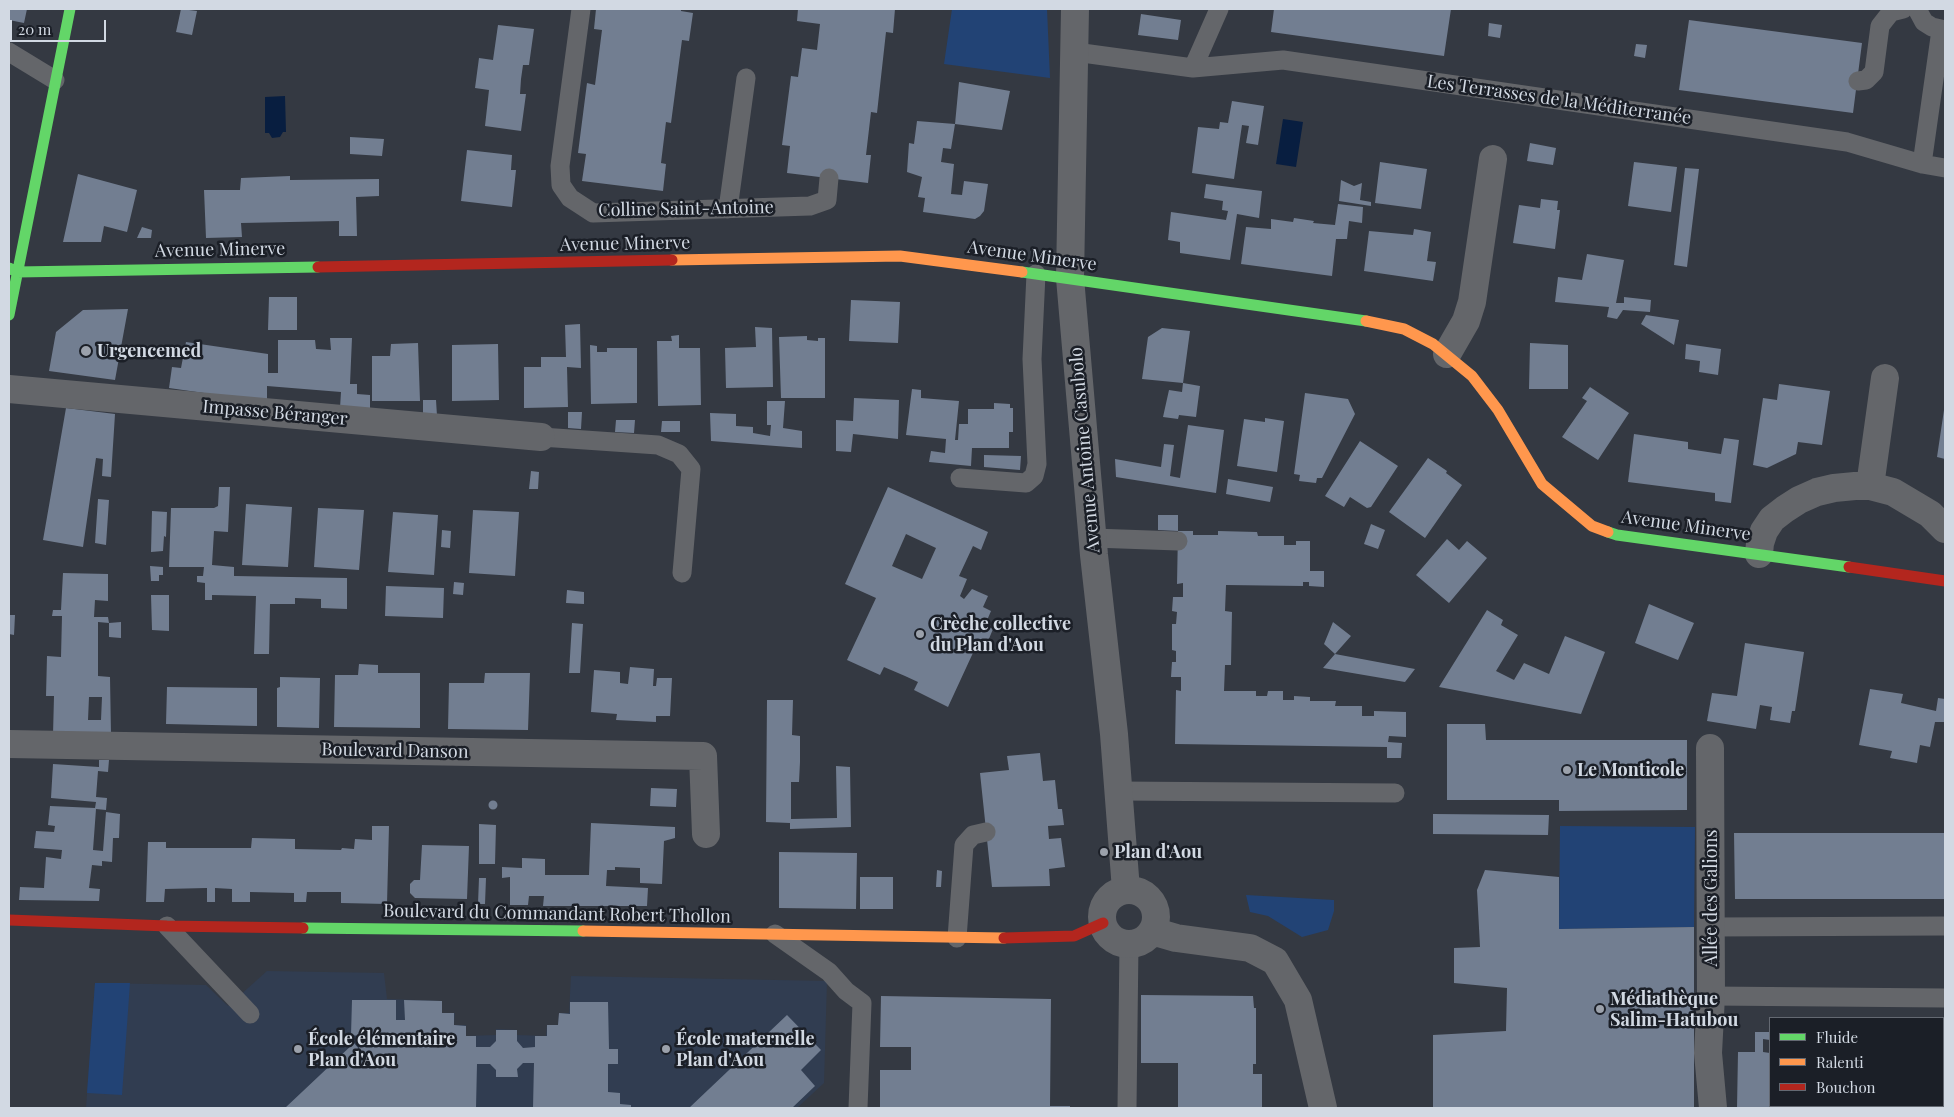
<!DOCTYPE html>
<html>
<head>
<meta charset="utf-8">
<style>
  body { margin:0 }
  #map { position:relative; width:1954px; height:1117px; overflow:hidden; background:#343942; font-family:"Playfair Display",serif }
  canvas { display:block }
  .frame { position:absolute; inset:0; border:10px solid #d2d9e3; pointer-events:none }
  .legend { position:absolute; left:1769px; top:1017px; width:175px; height:90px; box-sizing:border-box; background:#1b1f27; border:1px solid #646972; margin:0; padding:6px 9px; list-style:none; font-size:15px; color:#d2d9e3 }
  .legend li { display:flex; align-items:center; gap:10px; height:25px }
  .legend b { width:25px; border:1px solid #646972 }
  .scale { position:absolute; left:10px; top:20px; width:96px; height:22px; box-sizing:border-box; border:2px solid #d2d9e3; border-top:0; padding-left:6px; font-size:15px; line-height:18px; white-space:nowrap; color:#d2d9e3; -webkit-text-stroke:4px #1b1f27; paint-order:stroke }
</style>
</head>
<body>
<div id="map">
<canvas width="1954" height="1117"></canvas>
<div class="frame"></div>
<ul class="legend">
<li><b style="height:6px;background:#63d668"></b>Fluide</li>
<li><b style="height:6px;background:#ff974d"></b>Ralenti</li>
<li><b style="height:6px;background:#b3261e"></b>Bouchon</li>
</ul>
<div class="scale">20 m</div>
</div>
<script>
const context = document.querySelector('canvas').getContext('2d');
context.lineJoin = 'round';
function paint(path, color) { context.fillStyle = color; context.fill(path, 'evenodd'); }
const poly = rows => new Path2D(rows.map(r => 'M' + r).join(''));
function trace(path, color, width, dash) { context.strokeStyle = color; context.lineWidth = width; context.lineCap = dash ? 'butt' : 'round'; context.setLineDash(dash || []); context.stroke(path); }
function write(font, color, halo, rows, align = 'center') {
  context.font = font + ' "Playfair Display",serif'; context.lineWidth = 5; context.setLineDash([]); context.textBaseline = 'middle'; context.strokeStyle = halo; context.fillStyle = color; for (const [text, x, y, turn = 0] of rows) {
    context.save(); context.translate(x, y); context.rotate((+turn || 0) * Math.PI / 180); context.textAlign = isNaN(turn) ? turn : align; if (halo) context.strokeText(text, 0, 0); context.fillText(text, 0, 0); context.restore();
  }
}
paint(poly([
  [267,971,384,973,387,999,442,1001,442,1013,455,1013,454,1025,466,1025,466,1036,496,1035,496,1029,517,1030,517,1035,546,1036,547,1025,558,1025,559,1013,569,1013,571,976,827,981,824,1083,797,1108,86,1108,95,983,206,985,228,1006]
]), '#313d51');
paint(poly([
  [952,9,1047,9,1050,78,944,64],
  [1560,826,1695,827,1694,927,1559,929],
  [1246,895,1334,900,1334,911,1328,930,1302,937,1268,916,1250,912],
  [95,983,130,983,122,1095,87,1093]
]), '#224375');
paint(poly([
  [285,96,286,132,283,132,280,137,272,138,269,133,265,133,265,97],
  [1283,119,1303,122,1296,167,1276,164]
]), '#081e40');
paint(poly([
  [9,9,27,9,24,23,9,20],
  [181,9,197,11,192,35,176,32],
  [596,9,681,9,681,11,693,13,689,41,682,40,671,123,666,122,661,163,666,164,663,191,582,181,586,154,578,153,587,83,595,85,602,30,594,29],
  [798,9,895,9,893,33,886,32,877,113,871,112,866,155,871,155,868,183,787,173,790,146,782,145,791,76,798,77,802,48,817,50,820,24,797,21],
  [1274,9,1451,9,1444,56,1271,32],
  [1141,14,1181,20,1178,40,1138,35],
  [1689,20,1862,43,1853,113,1679,90],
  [1489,23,1502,25,1500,38,1488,36],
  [498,25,534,29,529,65,523,65,521,79,520,94,526,94,521,131,485,126,489,90,475,88,479,58,493,60],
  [1636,44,1647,45,1645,58,1634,56],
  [959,82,1010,91,1002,130,955,124],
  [1232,101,1264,106,1258,145,1246,143,1249,126,1242,125,1234,179,1192,173,1198,127,1219,129,1220,122,1228,123],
  [917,121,955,124,951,149,943,148,941,162,954,164,951,194,962,195,964,181,988,184,984,211,980,216,975,219,923,212,925,198,918,197,922,177,907,172,909,143,914,144],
  [350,137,384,139,382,156,350,154],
  [1530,143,1556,148,1553,165,1527,161],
  [467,150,512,155,511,170,516,170,512,207,461,201],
  [1380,162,1427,169,1421,209,1375,203],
  [1634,162,1677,167,1671,212,1628,206],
  [1685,168,1699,169,1687,267,1674,265],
  [78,174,137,190,127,232,104,226,101,242,63,242],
  [290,176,290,180,379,179,379,196,356,197,357,236,339,236,339,221,241,223,242,237,206,238,204,190,240,190,241,178],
  [1341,180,1354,186,1362,183,1360,200,1371,202,1371,206,1339,201],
  [1206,184,1262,191,1259,218,1237,214,1230,260,1180,253,1180,242,1168,240,1171,212,1226,220,1228,211,1222,210,1223,201,1204,198],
  [1541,199,1558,201,1557,210,1560,210,1555,249,1513,243,1519,205,1540,208],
  [1338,204,1363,207,1362,223,1349,221,1347,239,1336,239,1332,276,1241,264,1246,227,1271,229,1271,219,1293,222,1294,218,1314,221,1313,223,1335,225],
  [142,227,152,230,151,238,137,238],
  [1414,229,1431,232,1427,261,1436,262,1433,281,1364,271,1369,231,1413,235],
  [1587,254,1624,260,1616,303,1624,303,1624,297,1651,300,1650,312,1623,310,1617,319,1607,317,1609,307,1555,302,1558,277,1582,280],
  [269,297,297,297,297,330,268,330],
  [851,300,900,302,898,343,849,341],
  [128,309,115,380,49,371,56,332,83,310],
  [1646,315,1679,320,1674,345,1641,324],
  [580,324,581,368,567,367,568,407,524,408,524,367,541,367,541,357,566,357,565,325],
  [755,327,772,328,773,387,726,388,725,348,756,347],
  [1162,328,1190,331,1183,383,1142,379,1148,337],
  [679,335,679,348,700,348,701,405,658,406,657,341,672,341,671,336],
  [807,336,807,340,818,341,818,338,825,338,825,398,781,398,779,337],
  [330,338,352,338,350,384,357,384,357,394,370,395,370,411,340,408,341,392,267,386,267,402,169,388,172,367,181,368,186,342,268,354,268,373,278,373,278,340,315,340,316,349,331,350],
  [418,343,420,401,372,401,372,356,390,356,391,344],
  [1530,343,1568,345,1568,389,1529,389],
  [498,344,499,400,452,401,452,345],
  [1686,344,1721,349,1718,375,1699,372,1700,361,1685,359],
  [590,345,597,346,597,352,607,352,607,348,637,348,637,403,591,404],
  [1183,383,1200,386,1196,417,1179,415,1178,419,1163,417,1169,390,1182,392],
  [1779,384,1830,391,1822,445,1798,442,1796,454,1767,468,1753,465,1763,398,1777,400],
  [1590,387,1629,413,1598,460,1562,437,1587,401,1582,398],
  [912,389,921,390,921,398,959,401,955,440,958,440,959,424,968,424,968,409,994,409,994,403,1010,404,1010,408,1013,408,1013,432,1009,432,1009,448,972,448,971,466,929,462,931,451,945,453,946,439,906,435],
  [1305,393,1348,399,1355,414,1322,478,1317,478,1316,483,1299,481,1300,475,1294,474],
  [854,398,899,400,898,439,853,434,851,452,836,451,836,420,853,421],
  [423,400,436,400,437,416,423,416],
  [767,401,785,401,783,428,802,431,802,448,711,441,710,413,736,414,736,426,753,427,753,433,770,436,771,425,767,425],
  [66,408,115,414,111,477,102,476,103,459,96,458,83,547,43,540],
  [1944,410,1945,410,1945,459,1937,457],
  [568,412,582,412,581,429,568,428],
  [1265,418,1284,421,1277,472,1237,466,1244,419,1265,422],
  [616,420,635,420,634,433,615,432],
  [662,421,680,421,680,432,661,432],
  [1188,425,1224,430,1216,493,1116,477,1115,459,1161,467,1164,444,1174,445,1170,476,1180,478],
  [1634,434,1688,442,1688,449,1721,454,1724,438,1739,440,1731,503,1715,501,1715,493,1628,482],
  [1360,441,1398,466,1371,507,1367,508,1350,497,1344,507,1325,496],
  [984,455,1021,456,1020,470,984,467],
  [1428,458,1447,471,1446,473,1462,485,1425,538,1389,512],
  [531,471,539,472,538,489,529,489],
  [1228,479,1273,487,1270,502,1226,494],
  [219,487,230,487,228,532,214,531,212,565,234,567,234,576,235,576,347,578,347,609,321,608,321,599,295,598,295,604,270,604,269,654,254,654,256,596,212,595,212,600,205,600,205,583,197,582,197,576,203,576,204,567,169,567,171,508,214,508,218,506],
  [888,487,988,532,981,550,973,546,959,576,967,579,960,596,964,599,972,589,988,596,983,607,991,611,985,625,993,629,986,646,978,642,948,707,914,690,918,682,905,676,884,667,880,675,847,660,876,598,845,584],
  [906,534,936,548,922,579,892,566],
  [98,499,109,500,106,545,95,543],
  [246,504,292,507,288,567,242,565],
  [318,508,364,510,359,570,314,567],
  [473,510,519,512,515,576,469,573],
  [152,511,167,512,166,537,164,536,163,551,151,552],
  [393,512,438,515,434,575,388,572],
  [1158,515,1178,515,1178,531,1158,530],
  [1371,524,1385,530,1378,549,1364,544],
  [442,530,451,531,450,548,441,547],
  [1178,531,1193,531,1193,535,1218,535,1218,531,1257,532,1258,536,1284,536,1284,545,1296,545,1296,541,1310,541,1310,571,1324,571,1324,587,1309,586,1309,582,1303,582,1303,586,1226,585,1225,611,1232,612,1231,665,1225,665,1224,691,1256,691,1256,696,1267,696,1268,691,1283,691,1283,700,1294,700,1294,696,1310,697,1310,701,1336,701,1335,706,1362,706,1362,716,1374,716,1374,711,1406,712,1406,737,1389,736,1388,742,1402,743,1401,758,1387,758,1387,747,1175,744,1176,690,1181,691,1181,677,1171,677,1172,662,1176,662,1176,651,1172,650,1172,624,1176,624,1177,612,1172,611,1173,597,1183,597,1183,583,1177,584],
  [1447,539,1459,550,1467,541,1487,558,1449,603,1416,575],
  [150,566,163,567,163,575,159,575,159,581,151,581],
  [63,573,108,574,108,601,95,600,94,617,108,617,109,623,98,622,98,676,110,677,111,735,53,735,54,696,46,696,47,656,61,657,62,616,52,616,53,610,61,610],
  [89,697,102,697,101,720,88,720],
  [454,582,464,583,463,595,453,594],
  [386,586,444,588,443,618,385,616],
  [567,590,584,592,584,604,566,603],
  [151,595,169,595,169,631,152,630],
  [1649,604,1694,623,1678,660,1635,643],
  [1487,610,1503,620,1501,625,1518,635,1496,671,1514,680,1524,663,1549,674,1565,636,1605,652,1581,714,1439,687],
  [9,615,15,615,14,635,9,634],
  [121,622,121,638,109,637,109,623],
  [1333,622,1351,636,1335,654,1324,644],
  [572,623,583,624,580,673,569,673],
  [1745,643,1804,652,1795,711,1792,711,1790,723,1770,720,1772,707,1760,705,1756,729,1707,721,1712,693,1737,696],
  [1335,654,1415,669,1405,682,1323,668],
  [359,664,378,665,378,673,420,673,420,728,334,727,335,675,358,675],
  [630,667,654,669,653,686,656,686,657,678,672,678,670,716,656,716,656,722,616,720,617,714,591,712,594,670,620,672,620,683,628,684],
  [485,673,530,673,528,730,448,729,449,683,484,683],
  [280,677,320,678,319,728,277,727,277,688,280,687],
  [167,687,257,688,257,726,166,724],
  [1870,689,1903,694,1901,703,1936,711,1938,698,1945,699,1945,722,1935,722,1930,747,1920,745,1917,763,1890,758,1892,751,1859,745],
  [767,700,793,700,792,735,800,736,800,762,799,782,791,782,791,819,837,818,836,766,850,767,851,827,790,829,790,823,766,822],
  [1447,724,1485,724,1486,740,1687,740,1687,810,1559,811,1559,800,1447,800],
  [1040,753,1043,781,1055,780,1058,809,1062,809,1064,825,1048,826,1049,839,1061,838,1065,867,1049,869,1050,886,992,887,980,773,1009,770,1007,756],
  [99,760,109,760,108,772,98,771,96,797,107,798,106,810,96,809,93,850,103,851,106,812,120,814,119,838,113,838,112,862,102,861,102,866,92,865,89,888,100,889,99,901,19,900,20,887,44,888,46,857,61,859,62,850,34,848,36,831,54,832,55,826,48,825,50,806,95,808,96,802,51,798,53,764,99,767],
  [651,788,677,789,676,807,650,806],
  '488.5 805a4.5 4.5 0 1 1 9 0a4.5 4.5 0 1 1-9 0Z',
  [1433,814,1549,815,1548,835,1433,834],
  [591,823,675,827,675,838,664,841,662,884,640,883,640,868,615,867,615,870,607,870,606,886,648,888,647,906,543,906,544,896,529,896,528,905,510,905,510,877,502,878,502,867,522,868,522,858,545,859,545,875,589,875],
  [479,824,496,825,495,864,479,864],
  [372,826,389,826,387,904,341,903,341,892,307,892,306,902,294,902,294,893,250,892,250,902,232,902,232,889,215,888,215,902,207,902,207,888,165,889,164,902,146,902,148,842,166,842,166,848,251,848,252,838,295,839,295,849,341,850,342,848,354,849,355,839,372,840],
  [1734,833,1945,833,1945,899,1735,899],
  [422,845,469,846,467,899,415,898,410,893,410,884,414,880,420,880],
  [779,852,857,853,856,909,779,908],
  [937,870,942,871,941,887,936,887],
  [1485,870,1559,877,1559,929,1694,927,1694,1108,1433,1108,1433,1035,1506,1031,1507,988,1454,983,1454,948,1480,947,1477,890],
  [860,877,893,877,893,909,860,909],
  [479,878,486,878,485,904,478,904],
  [1141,995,1253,996,1254,1008,1256,1008,1256,1064,1253,1064,1253,1074,1262,1074,1262,1108,1178,1108,1178,1063,1141,1063],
  [881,996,1051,999,1050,1106,1070,1106,1070,1108,880,1108,880,1070,911,1070,911,1047,880,1047],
  [352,1000,396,1000,396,1020,405,1020,404,1000,442,1001,442,1013,454,1013,454,1025,466,1026,466,1036,476,1036,476,1047,490,1047,496,1041,496,1030,517,1030,517,1041,523,1048,535,1047,535,1036,547,1036,547,1025,558,1025,559,1013,570,1014,570,1002,608,1002,609,1049,618,1049,618,1064,608,1064,608,1092,620,1093,620,1104,631,1105,631,1108,533,1108,534,1063,523,1063,517,1069,518,1077,496,1077,496,1070,490,1064,477,1064,476,1108,285,1108,354,1043,359,1049,359,1036,351,1035],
  [787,1015,821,1050,801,1070,815,1086,792,1108,689,1108],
  [1755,1032,1770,1032,1770,1040,1763,1039,1763,1052,1770,1053,1770,1106,1943,1106,1943,1051,1945,1051,1945,1108,1737,1108,1738,1052,1755,1052]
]), '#727e91');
trace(poly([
  [581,9,560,166,561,185,570,198,593,213,810,206,827,200,829,178],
  [1917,9,1924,22,1932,27,1945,30],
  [9,52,55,80],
  [1075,52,1193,68,1283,60,1847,142,1922,164,1945,168],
  [1193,68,1219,9],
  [1858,81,1866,80,1874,72,1880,26,1891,12,1903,9],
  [1922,164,1941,30],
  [728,209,746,78],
  [541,437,658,445,679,454,691,469,682,573],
  [960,478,1026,483,1034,476,1037,464,1032,359,1036,274],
  [1093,538,1178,541],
  [1118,791,1395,793],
  [167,926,250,1014],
  [1711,927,1945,926],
  [775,934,829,972,846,991,862,1003,858,1108],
  [957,938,964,845,973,835,986,832],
  [1711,996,1945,998],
  [1127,1108,1129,944]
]), '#64666a', 19);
trace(poly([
  [1075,9,1070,278,1094,555,1114,734,1126,890],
  [1447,354,1466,321,1472,302,1493,159],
  [9,389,541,437],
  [1870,486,1885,378],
  [1759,554,1760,543,1764,531,1772,519,1785,509,1799,500,1817,492,1834,488,1855,486,1870,486,1893,492,1930,514,1945,529],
  [9,744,703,756,706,834],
  [1710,748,1711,996,1708,1053,1713,1108],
  '1102 917a27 27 0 1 1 54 0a27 27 0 1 1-54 0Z',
  [1152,931,1176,938,1250,948,1275,961,1298,1000,1323,1108]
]), '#64666a', 28);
trace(poly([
  [9,268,17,272,318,267],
  [1022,272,1366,321],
  [9,315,70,9],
  [1608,532,1617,535,1849,567],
  [303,928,583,931]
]), '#63d668', 11);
trace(poly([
  [672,260,900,256,1022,272],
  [1366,321,1404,329,1433,344,1472,376,1498,410,1542,484,1592,526,1608,532],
  [583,931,1004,938]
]), '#ff974d', 11);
trace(poly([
  [318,267,672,260],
  [1849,567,1945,581],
  [9,920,167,926,303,928],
  [1004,938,1074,936,1103,923]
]), '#b3261e', 11);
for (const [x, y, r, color] of [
  [86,351,6,"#9ba1ab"],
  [920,634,5,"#9ba1ab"],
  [1567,770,5,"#9ba1ab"],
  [1104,852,5,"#9ba1ab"],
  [1600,1009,5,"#9ba1ab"],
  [298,1049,5,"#9ba1ab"],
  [666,1049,5,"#9ba1ab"]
]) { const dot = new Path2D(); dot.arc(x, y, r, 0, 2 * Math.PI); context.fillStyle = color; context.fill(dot); trace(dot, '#1b1f27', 2); }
write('18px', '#d2d9e3', '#1b1f27', [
  ["Les Terrasses de la Méditerranée",1559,100,8],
  ["Colline Saint-Antoine",686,209,-1],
  ["Avenue Minerve",625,244,-1],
  ["Avenue Minerve",220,250,-1],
  ["Avenue Minerve",1032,256,8],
  ["Impasse Béranger",275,413,5],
  ["Avenue Antoine Casubolo",1085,450,-95],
  ["Avenue Minerve",1686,526,8],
  ["Boulevard Danson",395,751,1],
  ["Allée des Galions",1711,898,-90],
  ["Boulevard du Commandant Robert Thollon",557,914,1]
]);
write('bold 18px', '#d2d9e3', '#1b1f27', [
  ["Urgencemed",97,351],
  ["Crèche collective",930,624],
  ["du Plan d'Aou",930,645],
  ["Le Monticole",1577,770],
  ["Plan d'Aou",1114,852],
  ["Médiathèque",1610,999],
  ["Salim-Hatubou",1610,1020],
  ["École élémentaire",308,1039],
  ["Plan d'Aou",308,1060],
  ["École maternelle",676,1039],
  ["Plan d'Aou",676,1060]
], 'left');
</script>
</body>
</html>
